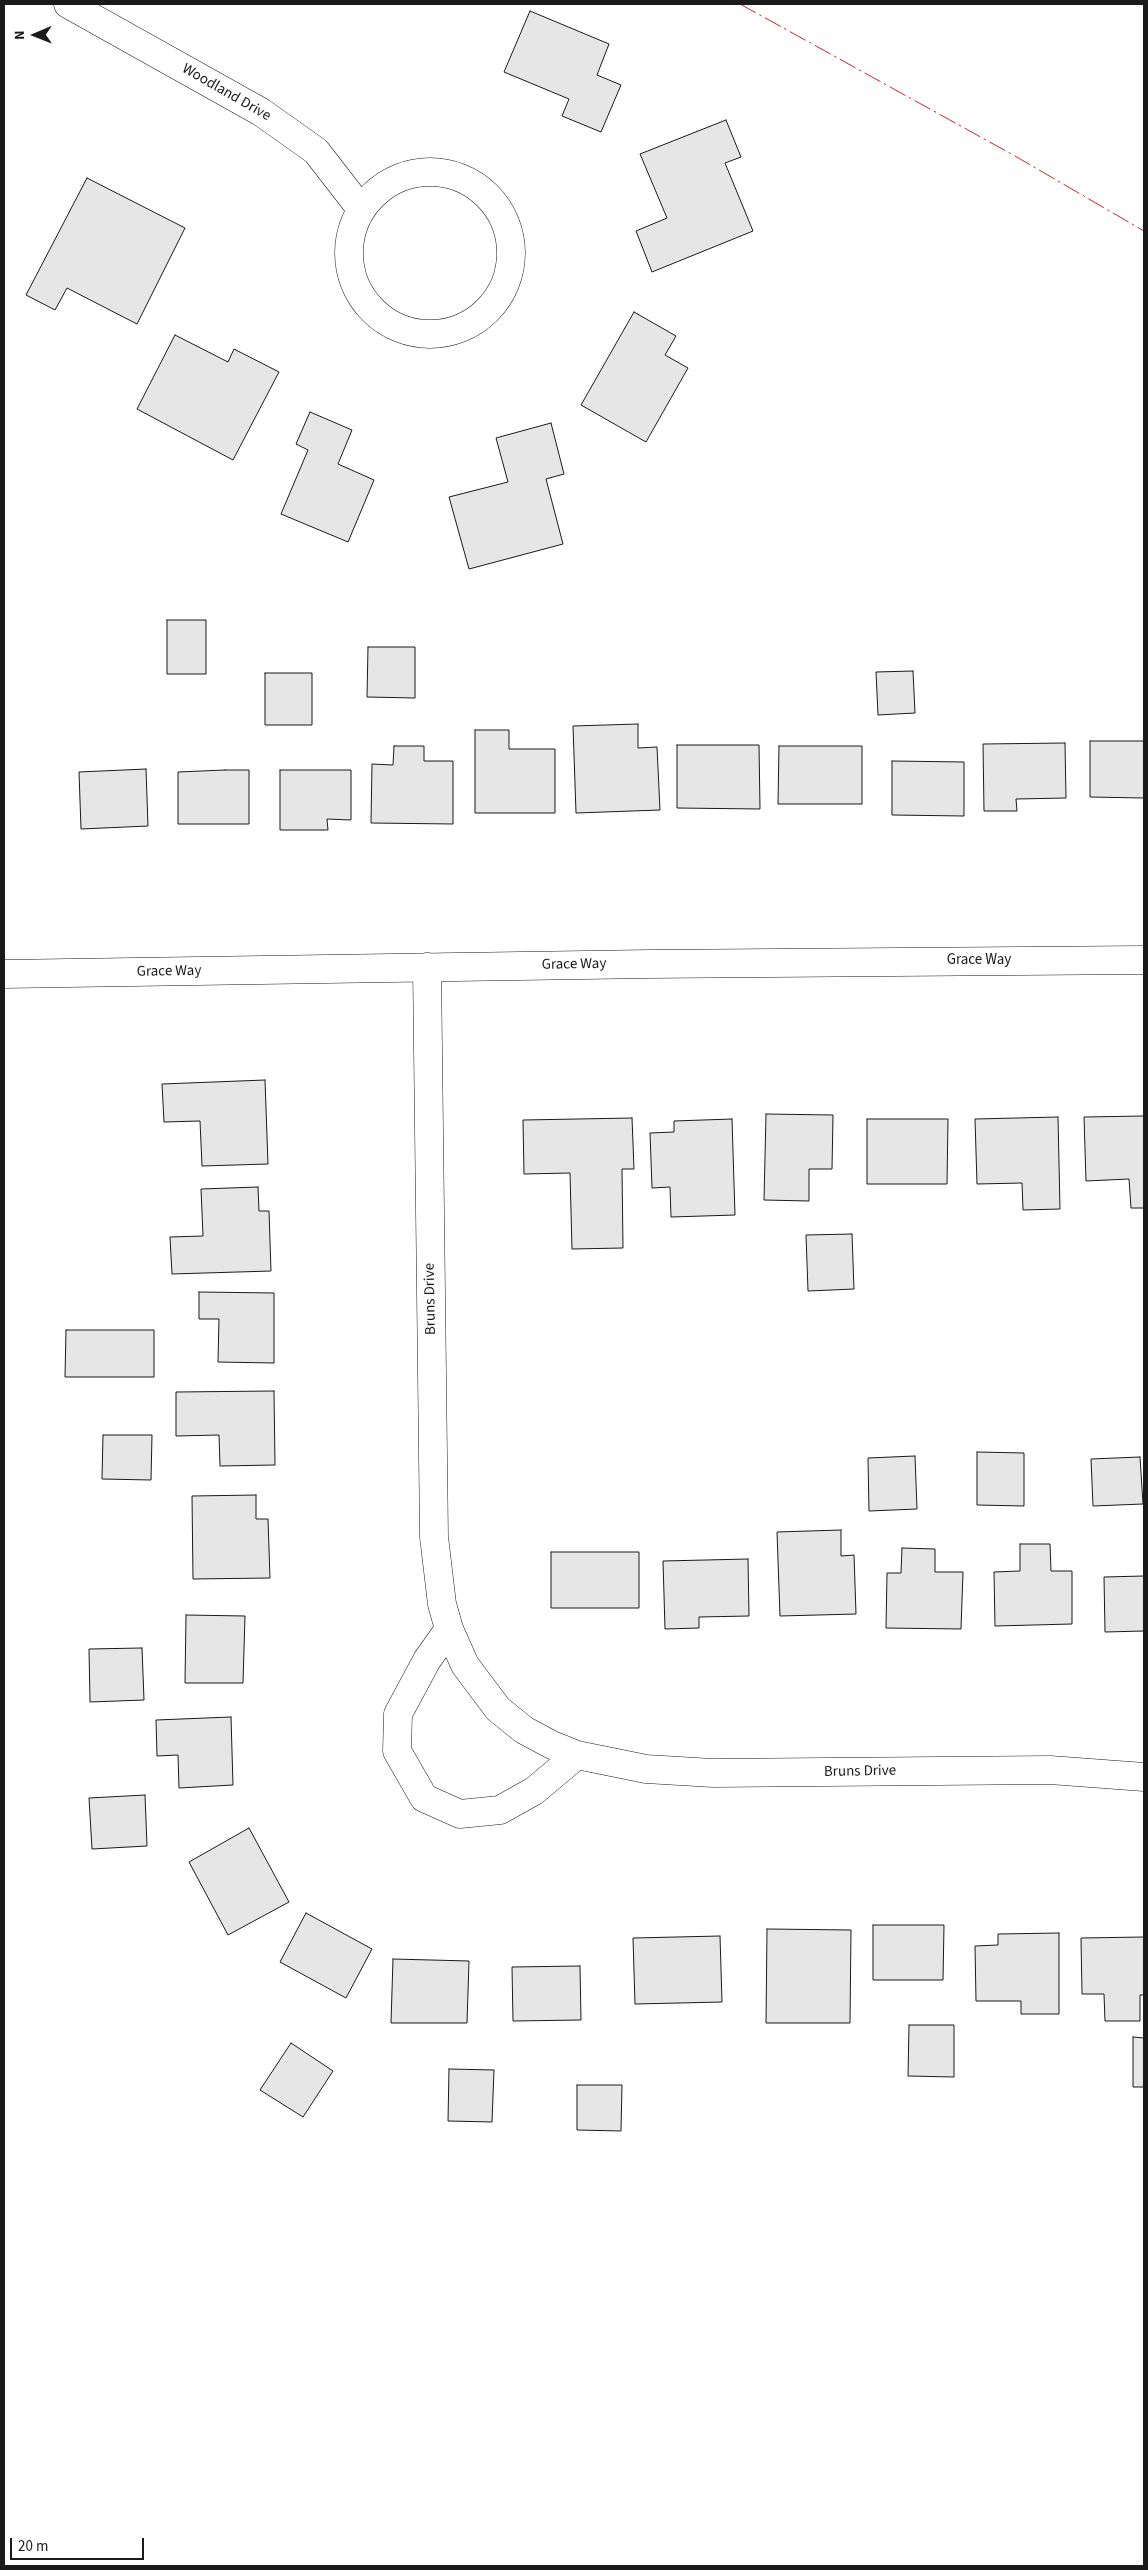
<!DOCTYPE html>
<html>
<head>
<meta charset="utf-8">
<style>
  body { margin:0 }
  #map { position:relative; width:1148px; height:2570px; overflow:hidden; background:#fff; font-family:"Source Sans 3",sans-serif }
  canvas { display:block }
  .frame { position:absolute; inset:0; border:5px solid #1a1a1a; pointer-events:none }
  .north { position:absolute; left:10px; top:10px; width:50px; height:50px; -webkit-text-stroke:4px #fff; paint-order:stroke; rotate:269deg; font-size:14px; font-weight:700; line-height:20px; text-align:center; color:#1a1a1a }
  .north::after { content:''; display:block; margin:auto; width:18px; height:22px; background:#1a1a1a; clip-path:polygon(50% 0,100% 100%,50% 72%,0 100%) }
  .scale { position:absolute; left:10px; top:2538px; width:134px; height:22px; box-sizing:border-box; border:2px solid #1a1a1a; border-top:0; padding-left:6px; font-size:15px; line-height:18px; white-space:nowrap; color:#1a1a1a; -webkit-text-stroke:4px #fff; paint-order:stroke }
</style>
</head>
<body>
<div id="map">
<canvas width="1148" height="2570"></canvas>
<div class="frame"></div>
<div class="north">N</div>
<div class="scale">20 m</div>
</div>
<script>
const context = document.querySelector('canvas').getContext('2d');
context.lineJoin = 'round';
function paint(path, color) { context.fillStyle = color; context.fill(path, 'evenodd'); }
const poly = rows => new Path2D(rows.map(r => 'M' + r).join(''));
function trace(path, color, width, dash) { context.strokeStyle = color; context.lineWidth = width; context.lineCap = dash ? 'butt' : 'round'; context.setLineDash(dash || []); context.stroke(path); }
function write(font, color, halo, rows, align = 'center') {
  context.font = font + ' "Source Sans 3",sans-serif'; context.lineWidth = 4; context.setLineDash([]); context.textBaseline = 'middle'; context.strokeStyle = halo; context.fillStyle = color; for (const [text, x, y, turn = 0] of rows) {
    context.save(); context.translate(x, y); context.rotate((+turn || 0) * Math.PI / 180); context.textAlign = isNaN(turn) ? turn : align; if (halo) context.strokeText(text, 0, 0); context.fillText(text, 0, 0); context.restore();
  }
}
const building = poly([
  [530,11,609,44,597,75,621,85,601,132,562,116,569,99,504,72,530,11],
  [726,120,741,157,725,163,753,231,652,272,636,231,667,218,640,154,726,120],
  [87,178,185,228,137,324,67,288,55,310,26,295,87,178],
  [634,312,676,336,665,355,688,368,646,442,581,405,634,312],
  [175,335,228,362,234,349,279,372,233,460,137,409,175,335],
  [310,412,352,430,338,464,374,480,348,542,281,514,308,450,296,444,310,412],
  [551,423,564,474,546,479,563,544,469,569,449,497,508,482,496,438,551,423],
  [167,620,206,620,206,674,167,674,167,620],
  [368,647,415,647,415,698,367,697,368,647],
  [913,671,915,713,878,715,876,672,913,671],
  [265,673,312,673,312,725,265,725,265,673],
  [638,724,638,748,657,747,660,810,576,813,573,726,638,724],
  [475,730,509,730,509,749,555,749,555,813,475,813,475,730],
  [1090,741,1144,741,1144,798,1090,797,1090,741],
  [1065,743,1066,798,1016,799,1017,811,984,811,983,744,1065,743],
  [677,745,759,745,760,809,677,808,677,745],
  [394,746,424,746,424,761,453,761,453,824,371,823,372,764,393,765,394,746],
  [779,746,862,746,862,804,778,804,779,746],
  [892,761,964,762,964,816,892,815,892,761],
  [146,769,148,826,81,829,79,772,146,769],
  [225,770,249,770,249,824,178,824,178,772,225,770],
  [280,770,351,770,351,820,327,819,328,830,280,830,280,770],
  [265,1080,268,1164,202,1166,200,1121,164,1122,162,1084,265,1080],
  [766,1114,833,1115,832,1169,809,1169,809,1201,764,1200,766,1114],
  [1144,1116,1144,1208,1131,1208,1129,1179,1086,1181,1084,1117,1144,1116],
  [1058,1117,1060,1209,1023,1210,1022,1183,977,1184,975,1119,1058,1117],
  [632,1118,634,1169,622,1169,623,1248,572,1249,570,1173,524,1174,523,1120,632,1118],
  [732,1119,735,1215,671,1217,670,1187,652,1188,650,1133,674,1132,674,1121,732,1119],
  [867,1119,948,1119,947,1184,867,1184,867,1119],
  [258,1187,259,1211,269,1211,271,1271,172,1274,170,1237,203,1236,201,1189,258,1187],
  [852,1234,854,1289,808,1291,806,1235,852,1234],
  [199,1292,274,1293,274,1363,218,1362,219,1319,199,1319,199,1292],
  [66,1330,154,1330,154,1377,65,1377,66,1330],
  [274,1391,275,1465,220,1466,219,1435,176,1436,176,1392,274,1391],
  [103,1435,152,1435,151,1480,102,1479,103,1435],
  [977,1452,1024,1453,1024,1506,977,1505,977,1452],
  [915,1456,917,1509,869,1511,868,1458,915,1456],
  [1140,1457,1143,1504,1093,1506,1091,1459,1140,1457],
  [256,1495,256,1519,268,1519,270,1578,193,1579,192,1496,256,1495],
  [841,1530,841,1556,854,1555,856,1614,780,1616,777,1532,841,1530],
  [1020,1544,1050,1544,1051,1571,1072,1571,1072,1624,995,1626,994,1572,1020,1571,1020,1544],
  [902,1548,935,1549,935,1572,963,1572,961,1629,886,1628,887,1573,901,1573,902,1548],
  [551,1552,639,1552,639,1608,551,1608,551,1552],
  [748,1559,749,1616,699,1617,699,1628,665,1629,663,1561,748,1559],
  [1144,1576,1144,1631,1105,1632,1104,1577,1144,1576],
  [186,1615,245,1616,243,1683,185,1683,186,1615],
  [142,1648,144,1700,90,1702,89,1649,142,1648],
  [231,1717,233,1785,179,1788,178,1755,157,1756,156,1720,231,1717],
  [145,1795,147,1846,92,1849,89,1798,145,1795],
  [249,1828,289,1902,228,1935,189,1862,249,1828],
  [306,1913,372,1949,346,1998,280,1962,306,1913],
  [873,1925,944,1925,943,1980,873,1980,873,1925],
  [767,1929,851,1930,850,2023,766,2023,767,1929],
  [1059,1933,1059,2014,1021,2014,1021,2001,976,2001,975,1946,998,1945,998,1934,1059,1933],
  [720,1936,722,2002,635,2004,633,1938,720,1936],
  [1144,1937,1144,1995,1140,1995,1140,2021,1105,2021,1104,1994,1082,1994,1081,1938,1144,1937],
  [393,1959,469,1961,467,2023,391,2023,393,1959],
  [580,1966,581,2020,513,2021,512,1967,580,1966],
  [909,2025,954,2025,954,2077,908,2076,909,2025],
  [1133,2037,1144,2038,1144,2087,1133,2087,1133,2037],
  [291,2043,333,2071,303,2117,260,2090,291,2043],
  [449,2069,494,2070,492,2122,448,2121,449,2069],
  [577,2085,622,2085,621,2131,577,2130,577,2085]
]);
paint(building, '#e6e6e6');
trace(building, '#1a1a1a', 1);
const minor = poly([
  [68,4,261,112,316,151,361,209],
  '349 253a81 81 0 1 1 162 0a81 81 0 1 1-162 0Z',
  [427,967,434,1537,442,1604,449,1629,427,1660,398,1714,397,1751,424,1798,460,1814,500,1810,534,1791,577,1755],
  [4,974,649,964,1144,960],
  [449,1629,465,1665,498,1709,524,1730,552,1745,577,1755,646,1769,713,1773,1050,1770,1144,1777]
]);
trace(minor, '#1a1a1a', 29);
trace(minor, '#fff', 28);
trace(poly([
  [740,4,1015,156,1144,231]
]), '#c62828', 1, [18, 4, 2.5, 4]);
write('15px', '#1a1a1a', '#fff', [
  ["Woodland Drive",226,93,30],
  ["Grace Way",979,961],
  ["Grace Way",574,965,-1],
  ["Grace Way",169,972,-1],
  ["Bruns Drive",431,1299,-91],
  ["Bruns Drive",860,1772,-1]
]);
</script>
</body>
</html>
